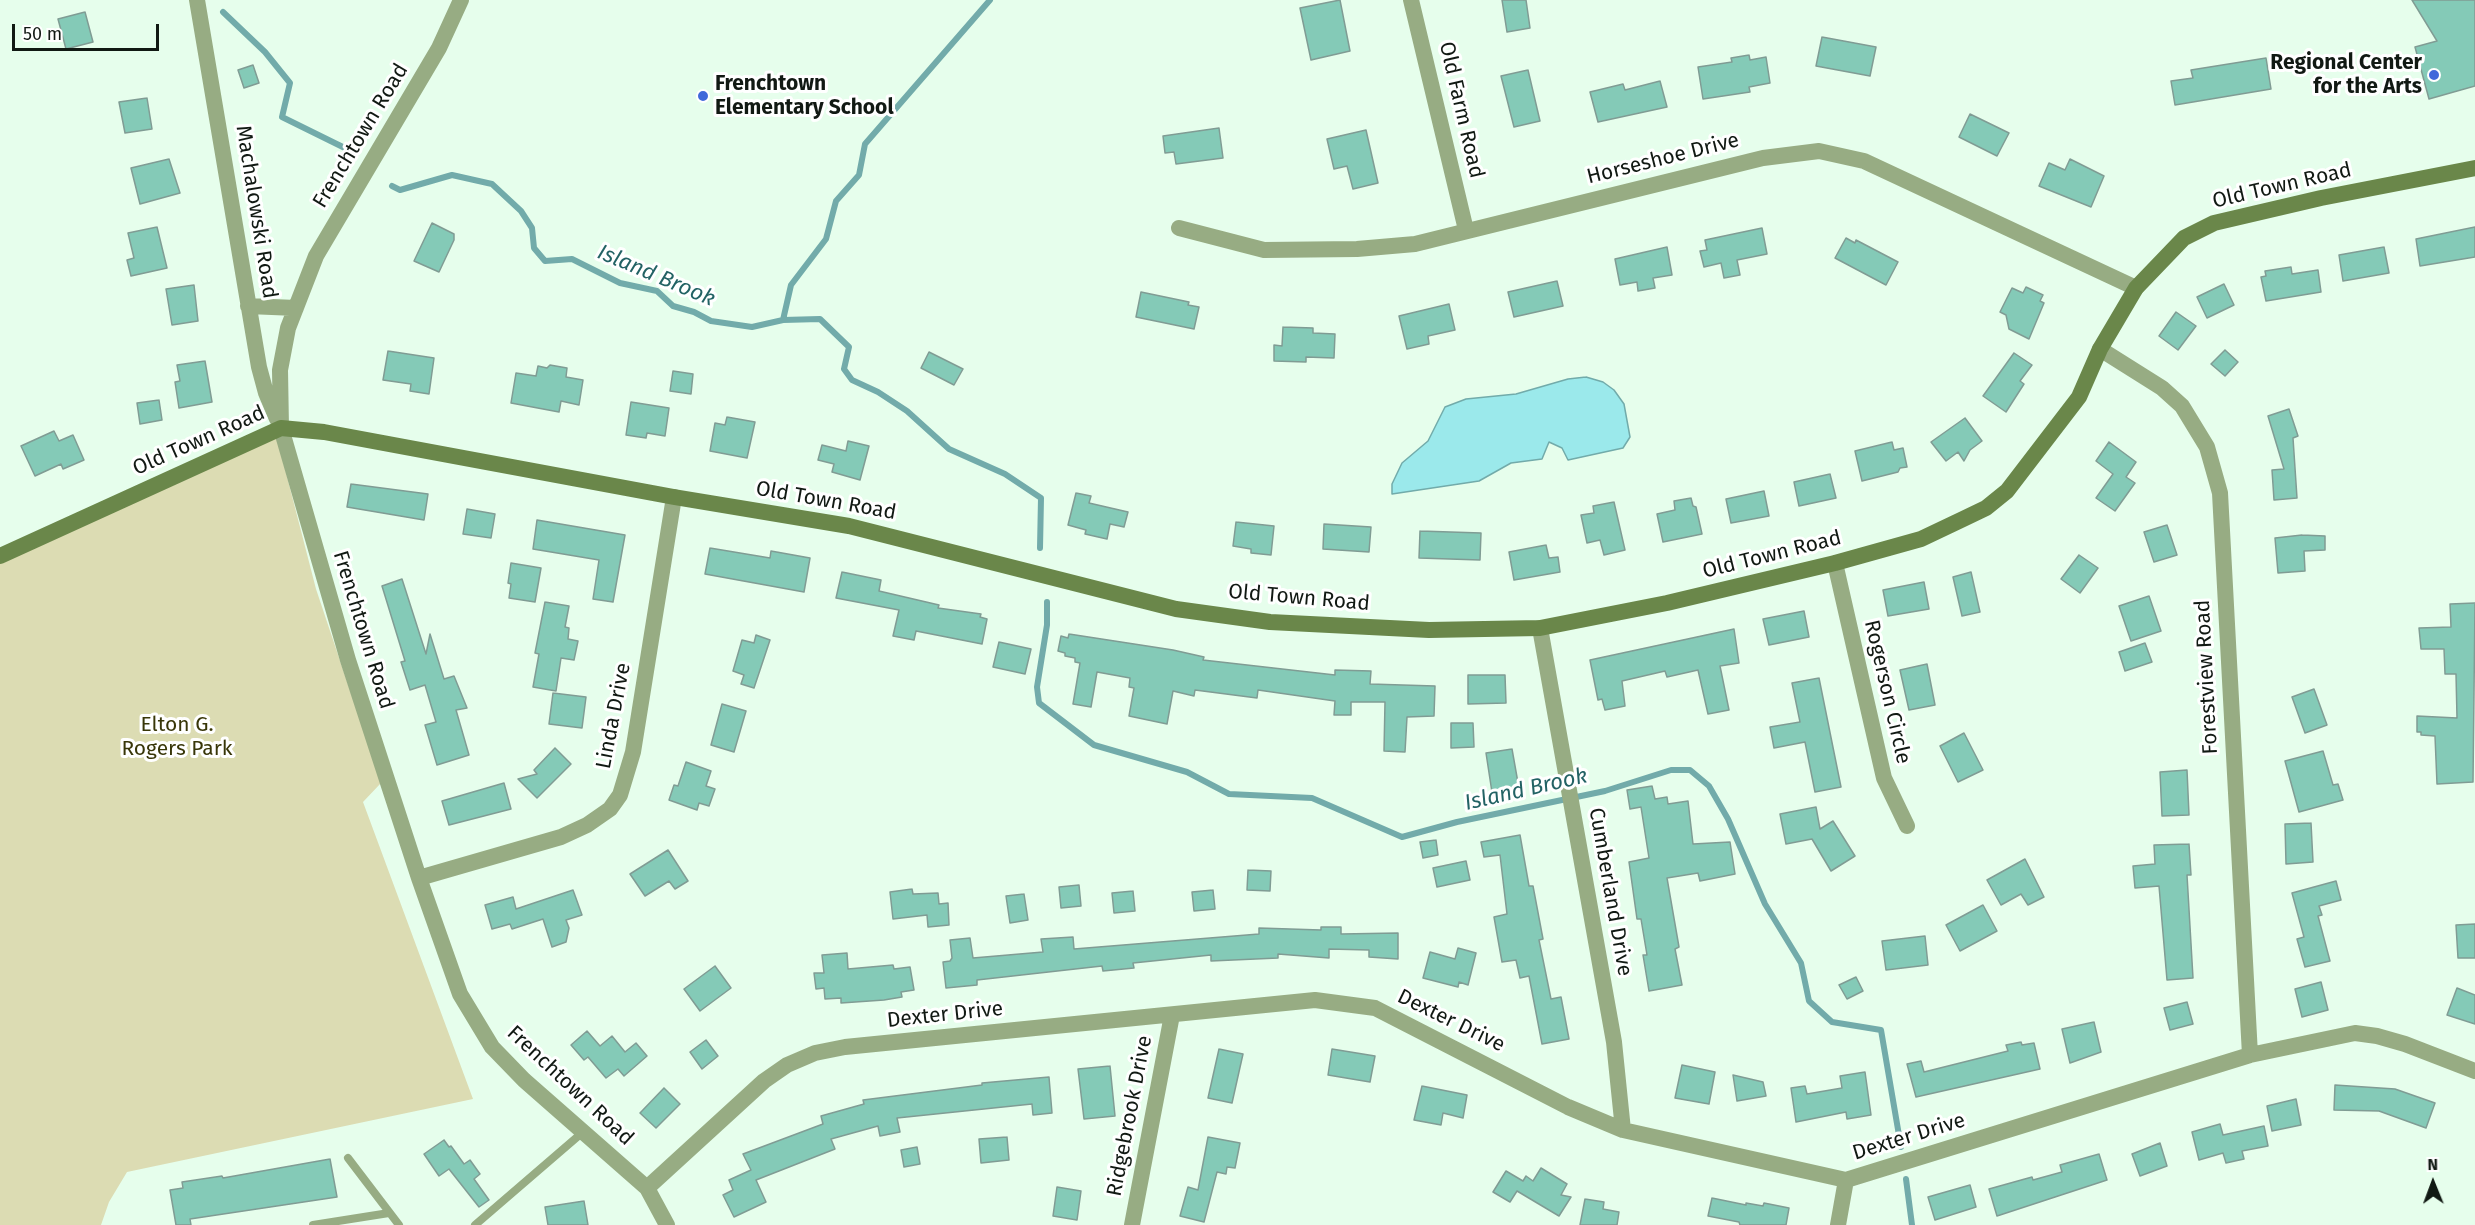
<!DOCTYPE html>
<html>
<head>
<meta charset="utf-8">
<style>
  body { margin:0 }
  #map { position:relative; width:2475px; height:1225px; overflow:hidden; background:#e6feec; font-family:"Fira Sans",sans-serif }
  canvas { display:block }
  .north { position:absolute; left:2403px; top:1153px; width:60px; height:60px; -webkit-text-stroke:4px #fff; paint-order:stroke; rotate:359deg; font-size:16px; font-weight:700; line-height:24px; text-align:center; color:#111913 }
  .north::after { content:''; display:block; margin:auto; width:21px; height:27px; background:#111913; clip-path:polygon(50% 0,100% 100%,50% 72%,0 100%) }
  .scale { position:absolute; left:12px; top:24px; width:147px; height:27px; box-sizing:border-box; border:3px solid #111913; border-top:0; padding-left:8px; font-size:18px; line-height:21px; white-space:nowrap; color:#111913; -webkit-text-stroke:4px #fff; paint-order:stroke }
</style>
</head>
<body>
<div id="map">
<canvas width="2475" height="1225"></canvas>
<div class="north">N</div>
<div class="scale">50 m</div>
</div>
<script>
const context = document.querySelector('canvas').getContext('2d');
context.lineJoin = 'round';
function paint(path, color) { context.fillStyle = color; context.fill(path, 'evenodd'); }
const poly = rows => new Path2D(rows.map(r => 'M' + r).join(''));
function trace(path, color, width, dash) { context.strokeStyle = color; context.lineWidth = width; context.lineCap = dash ? 'butt' : 'round'; context.setLineDash(dash || []); context.stroke(path); }
function write(font, color, halo, rows, align = 'center') {
  context.font = font + ' "Fira Sans",sans-serif'; context.lineWidth = 6; context.setLineDash([]); context.textBaseline = 'middle'; context.strokeStyle = halo; context.fillStyle = color; for (const [text, x, y, turn = 0] of rows) {
    context.save(); context.translate(x, y); context.rotate((+turn || 0) * Math.PI / 180); context.textAlign = isNaN(turn) ? turn : align; if (halo) context.strokeText(text, 0, 0); context.fillText(text, 0, 0); context.restore();
  }
}
paint(poly([
  [276,434,316,589,381,783,363,802,473,1099,127,1172,109,1202,101,1225,0,1225,0,557]
]), '#dcdcb3');
const water = poly([
  [1586,377,1603,382,1614,390,1624,404,1630,437,1623,448,1568,460,1562,448,1549,442,1542,459,1511,463,1479,481,1392,494,1392,484,1402,463,1428,441,1445,407,1466,399,1516,394,1568,379,1586,377]
]);
paint(water, '#9be9eb');
trace(water, '#72abaa', 1.5);
trace(poly([
  [223,12,265,52,290,83,282,117,355,153],
  [392,186,400,190,452,175,492,184,521,211,532,228,534,248,545,261,572,259,620,283,657,291,673,306,694,312,711,321,752,327,783,320,820,319,849,347,844,369,852,380,878,392,907,411,949,449,1005,474,1041,498,1040,548],
  [783,320,791,285,826,239,836,201,859,175,865,144,990,0],
  [1047,602,1047,625,1037,687,1039,703,1094,745,1187,772,1229,794,1312,798,1402,837,1457,822,1605,791,1671,770,1690,770,1709,786,1728,819,1765,904,1801,963,1809,1001,1832,1022,1881,1030,1901,1147],
  [1906,1179,1912,1225]
]), '#72abaa', 6);
const building = poly([
  [1340,0,1350,51,1311,60,1300,8,1340,0],
  [1502,0,1526,0,1530,28,1507,32,1502,0],
  [2412,0,2475,0,2475,86,2429,99,2415,47,2437,41,2412,0],
  [85,12,93,42,66,49,58,19,85,12],
  [1822,37,1876,47,1870,76,1816,66,1822,37],
  [1749,55,1750,60,1766,57,1770,83,1749,87,1750,92,1703,99,1698,67,1732,62,1731,58,1749,55],
  [2266,58,2271,89,2175,105,2171,81,2193,78,2191,70,2266,58],
  [253,65,259,83,244,88,238,70,253,65],
  [1528,70,1540,121,1514,127,1501,76,1528,70],
  [1660,81,1667,107,1598,122,1590,92,1623,84,1625,90,1660,81],
  [147,98,152,129,125,133,119,102,147,98],
  [1970,114,2009,133,1997,156,1959,137,1970,114],
  [1219,128,1223,158,1176,164,1174,152,1165,153,1163,136,1219,128],
  [1366,130,1378,183,1353,189,1347,166,1334,169,1327,139,1366,130],
  [169,159,180,193,140,204,131,168,169,159],
  [2070,159,2104,176,2091,207,2039,186,2049,163,2065,170,2070,159],
  [432,223,454,234,454,240,439,272,414,261,432,223],
  [157,227,167,268,131,276,127,260,134,258,128,233,157,227],
  [2475,227,2475,257,2420,266,2416,239,2475,227],
  [1762,228,1767,254,1737,260,1740,275,1724,278,1721,263,1704,267,1700,251,1707,250,1705,240,1762,228],
  [1846,238,1855,243,1856,240,1898,262,1886,285,1835,258,1846,238],
  [1667,247,1672,275,1653,278,1655,288,1638,291,1637,282,1620,285,1615,259,1667,247],
  [2384,247,2389,273,2343,281,2339,255,2384,247],
  [2291,267,2292,274,2318,270,2321,292,2266,301,2261,277,2266,276,2265,271,2291,267],
  [1557,281,1563,306,1514,317,1508,292,1557,281],
  [2224,284,2234,305,2207,318,2197,297,2224,284],
  [194,285,198,321,172,325,166,289,194,285],
  [2026,287,2043,295,2040,301,2044,303,2029,339,2009,329,2006,315,2000,312,2012,288,2023,293,2026,287],
  [1141,292,1189,302,1188,305,1199,307,1194,329,1136,317,1141,292],
  [1449,304,1455,330,1428,336,1429,344,1407,349,1399,316,1449,304],
  [2176,312,2196,326,2178,350,2159,336,2176,312],
  [1283,327,1313,328,1313,333,1335,334,1334,358,1306,357,1306,362,1274,361,1274,345,1282,346,1283,327],
  [2225,350,2238,362,2225,376,2211,364,2225,350],
  [388,351,434,358,429,394,410,391,411,384,383,380,388,351],
  [929,352,963,369,954,385,921,368,929,352],
  [2014,353,2032,365,2020,381,2024,384,2006,412,1983,396,2014,353],
  [205,361,212,402,179,408,175,382,180,381,177,365,205,361],
  [550,365,567,368,566,377,583,380,579,405,561,401,559,412,511,403,516,373,536,376,538,366,547,368,550,365],
  [673,371,693,374,691,394,670,391,673,371],
  [159,400,162,420,140,424,137,403,159,400],
  [631,402,669,408,665,436,647,433,646,438,626,435,631,402],
  [2289,409,2298,436,2293,438,2297,498,2274,500,2272,470,2284,469,2268,416,2289,409],
  [727,417,755,422,747,458,710,451,715,423,725,425,727,417],
  [1965,418,1982,441,1970,450,1964,461,1958,452,1946,461,1931,442,1965,418],
  [54,431,59,441,73,435,84,460,63,469,61,464,35,476,21,446,54,431],
  [848,441,869,446,860,480,832,472,834,464,818,460,822,445,846,451,848,441],
  [1892,442,1894,450,1903,448,1907,467,1900,468,1898,472,1862,481,1855,451,1892,442],
  [2109,442,2136,462,2126,477,2135,483,2115,511,2096,498,2113,474,2096,461,2109,442],
  [1830,474,1836,498,1799,506,1794,482,1830,474],
  [351,484,428,494,424,520,347,507,351,484],
  [1764,491,1769,516,1731,523,1726,499,1764,491],
  [1076,493,1091,496,1089,503,1128,512,1124,527,1110,524,1107,539,1085,534,1086,530,1068,525,1076,493],
  [1691,498,1693,506,1696,507,1702,534,1663,542,1657,514,1675,510,1674,501,1691,498],
  [1614,502,1625,550,1604,555,1600,540,1587,543,1581,515,1594,513,1593,506,1614,502],
  [467,509,495,514,491,538,463,534,467,509],
  [537,520,625,535,613,602,593,599,599,560,533,549,537,520],
  [1236,522,1274,526,1271,555,1251,553,1251,549,1233,546,1236,522],
  [1324,524,1371,527,1369,552,1323,549,1324,524],
  [2167,525,2177,555,2154,562,2144,532,2167,525],
  [1420,531,1481,533,1480,560,1419,558,1420,531],
  [2302,535,2325,536,2325,550,2304,551,2305,571,2278,573,2275,538,2302,535],
  [1546,545,1549,558,1558,557,1560,572,1514,580,1509,552,1546,545],
  [710,548,770,558,771,551,810,558,804,592,705,574,710,548],
  [2079,555,2098,568,2080,593,2061,579,2079,555],
  [511,563,541,568,535,602,509,598,511,584,508,583,511,563],
  [842,572,881,580,879,591,939,605,938,608,981,614,980,617,987,619,982,644,916,631,914,640,893,636,899,610,836,598,842,572],
  [1971,572,1980,612,1962,616,1953,577,1971,572],
  [402,579,426,654,430,634,444,679,454,676,467,708,456,710,469,755,437,765,425,725,436,722,425,685,410,690,401,662,405,661,382,586,402,579],
  [1924,582,1929,609,1888,616,1883,590,1924,582],
  [2149,596,2161,631,2131,641,2119,606,2149,596],
  [545,602,569,606,565,627,569,628,568,639,578,641,574,660,561,658,556,691,533,687,539,654,535,653,545,602],
  [2475,603,2473,782,2437,784,2435,736,2421,735,2421,732,2417,732,2417,716,2457,718,2456,674,2445,674,2444,649,2421,649,2419,628,2451,627,2450,604,2475,603],
  [1804,611,1809,637,1769,645,1763,619,1804,611],
  [1734,629,1739,663,1720,666,1729,710,1708,714,1698,670,1667,677,1665,671,1622,681,1625,706,1605,710,1602,699,1598,700,1590,660,1734,629],
  [1069,634,1173,650,1204,657,1203,660,1335,675,1335,670,1371,671,1370,684,1435,686,1434,716,1407,717,1405,752,1384,751,1385,702,1351,702,1351,715,1334,715,1335,701,1258,690,1257,698,1195,690,1194,696,1173,691,1167,724,1129,716,1134,688,1129,687,1130,678,1097,672,1091,707,1073,704,1080,663,1075,662,1075,658,1065,656,1065,653,1058,651,1061,636,1068,638,1069,634],
  [756,635,770,640,754,688,741,684,744,675,733,671,742,640,754,643,756,635],
  [999,642,1031,649,1025,674,993,667,999,642],
  [2145,643,2152,662,2125,671,2119,652,2145,643],
  [1927,664,1935,705,1909,710,1900,670,1927,664],
  [1468,675,1505,675,1506,703,1468,704,1468,675],
  [1819,678,1841,787,1815,792,1805,742,1774,748,1770,727,1800,722,1792,683,1819,678],
  [2314,689,2327,725,2305,733,2292,697,2314,689],
  [553,693,586,697,582,728,549,724,553,693],
  [722,704,746,711,734,752,711,745,722,704],
  [1451,723,1473,723,1474,747,1451,748,1451,723],
  [1964,733,1983,770,1958,782,1940,746,1964,733],
  [555,748,571,764,537,798,518,779,537,774,534,770,555,748],
  [1512,749,1520,794,1493,799,1486,753,1512,749],
  [2323,751,2333,785,2338,784,2343,800,2299,812,2285,761,2323,751],
  [686,762,711,771,706,786,715,789,709,806,699,803,697,810,669,800,674,785,678,786,686,762],
  [2187,770,2189,815,2162,816,2160,772,2187,770],
  [504,783,511,809,449,825,442,801,504,783],
  [1652,786,1655,799,1667,797,1668,804,1688,801,1693,844,1730,842,1735,874,1700,881,1698,873,1667,878,1679,947,1675,949,1682,985,1649,991,1643,955,1647,955,1641,919,1637,919,1629,862,1649,858,1641,807,1630,809,1627,790,1652,786],
  [1816,807,1820,829,1833,821,1855,856,1831,871,1812,839,1786,844,1780,814,1816,807],
  [2311,823,2313,862,2286,864,2285,824,2311,823],
  [1520,835,1529,886,1533,886,1543,939,1539,940,1551,999,1561,997,1569,1039,1542,1044,1529,976,1520,978,1516,960,1502,962,1494,917,1507,914,1500,855,1484,857,1481,842,1520,835],
  [1436,840,1438,855,1423,858,1420,842,1436,840],
  [2189,844,2191,875,2187,875,2193,978,2167,980,2159,886,2135,888,2133,866,2155,864,2154,845,2189,844],
  [668,850,688,881,675,889,669,881,645,896,630,874,668,850],
  [2025,859,2044,897,2028,905,2021,894,2001,905,1987,880,2025,859],
  [1466,861,1470,880,1437,887,1433,868,1466,861],
  [1248,870,1271,871,1270,891,1247,890,1248,870],
  [2336,881,2341,900,2319,906,2322,915,2318,916,2330,961,2305,967,2297,939,2304,937,2292,893,2336,881],
  [1079,885,1081,906,1061,908,1059,887,1079,885],
  [912,889,913,894,938,893,939,904,948,903,949,925,928,927,927,915,893,919,890,892,912,889],
  [573,890,582,915,566,920,569,928,566,942,552,947,543,919,512,929,510,924,492,929,485,905,513,897,516,909,573,890],
  [1213,890,1215,909,1194,911,1192,892,1213,890],
  [1133,891,1135,911,1114,913,1112,893,1133,891],
  [1024,894,1028,920,1010,923,1006,896,1024,894],
  [1983,905,1997,931,1960,951,1946,925,1983,905],
  [2475,924,2475,958,2458,958,2456,925,2475,924],
  [1321,927,1341,927,1341,934,1398,933,1398,959,1369,957,1369,950,1329,949,1329,958,1278,954,1278,958,1211,961,1211,955,1133,963,1134,968,1103,971,1102,966,977,980,977,985,946,988,943,962,950,961,952,958,950,940,970,938,973,958,1043,952,1041,939,1073,937,1074,949,1259,934,1259,928,1321,930,1321,927],
  [1925,936,1928,965,1886,970,1882,941,1925,936],
  [1458,948,1476,953,1468,985,1459,982,1458,987,1423,978,1430,952,1455,959,1458,948],
  [847,953,848,969,893,965,894,969,910,967,914,990,901,992,902,997,884,1000,841,1003,841,998,825,999,824,988,816,989,814,973,824,973,822,955,847,953],
  [715,966,731,988,700,1011,684,989,715,966],
  [1856,977,1863,991,1847,999,1839,985,1856,977],
  [2321,982,2328,1010,2302,1017,2295,989,2321,982],
  [2457,988,2475,995,2475,1024,2447,1015,2457,988],
  [2187,1002,2193,1024,2170,1030,2164,1008,2187,1002],
  [2094,1022,2101,1052,2070,1063,2062,1029,2094,1022],
  [587,1031,600,1046,612,1036,625,1052,636,1043,647,1056,624,1076,618,1069,606,1078,588,1057,584,1060,571,1045,587,1031],
  [706,1040,718,1056,702,1069,690,1052,706,1040],
  [2021,1042,2022,1045,2034,1043,2040,1069,1916,1097,1907,1064,1921,1061,1924,1072,2008,1051,2006,1045,2021,1042],
  [1219,1049,1243,1054,1232,1103,1208,1098,1219,1049],
  [1332,1049,1375,1056,1370,1082,1328,1075,1332,1049],
  [1682,1065,1715,1072,1709,1104,1675,1098,1682,1065],
  [1110,1066,1115,1116,1084,1119,1078,1069,1110,1066],
  [1865,1072,1871,1115,1847,1119,1846,1112,1796,1122,1791,1088,1805,1086,1807,1094,1842,1088,1840,1076,1865,1072],
  [1733,1075,1763,1082,1766,1096,1737,1101,1733,1075],
  [1049,1077,1052,1113,1033,1115,1032,1104,897,1118,900,1132,880,1136,878,1126,831,1139,835,1149,756,1180,766,1202,734,1217,723,1195,733,1190,729,1180,751,1170,743,1154,823,1124,821,1116,864,1104,863,1100,982,1085,982,1083,1049,1077],
  [2335,1085,2395,1089,2435,1103,2426,1128,2379,1111,2334,1110,2335,1085],
  [1422,1086,1467,1095,1463,1118,1443,1113,1441,1125,1414,1120,1422,1086],
  [664,1088,680,1104,656,1128,640,1113,664,1088],
  [2296,1099,2301,1125,2272,1131,2267,1106,2296,1099],
  [2220,1124,2223,1135,2264,1126,2268,1146,2242,1151,2244,1159,2226,1163,2223,1153,2199,1160,2192,1132,2220,1124],
  [1007,1137,1009,1160,981,1163,979,1139,1007,1137],
  [1208,1137,1240,1143,1235,1168,1227,1167,1226,1174,1217,1172,1204,1222,1180,1216,1188,1187,1198,1190,1208,1137],
  [444,1140,449,1147,451,1146,464,1164,470,1160,480,1174,474,1179,489,1200,479,1207,449,1169,439,1176,424,1154,444,1140],
  [2160,1143,2167,1166,2140,1176,2132,1154,2160,1143],
  [917,1147,920,1164,904,1167,901,1150,917,1147],
  [2099,1154,2107,1180,1997,1216,1989,1189,2032,1177,2033,1180,2062,1172,2060,1165,2099,1154],
  [330,1159,337,1197,190,1219,191,1225,176,1225,170,1190,183,1188,182,1182,222,1176,223,1178,330,1159],
  [1541,1168,1567,1184,1561,1195,1571,1197,1559,1216,1517,1191,1510,1202,1493,1192,1506,1171,1523,1181,1526,1176,1533,1181,1541,1168],
  [1970,1185,1976,1207,1935,1220,1928,1197,1970,1185],
  [1057,1187,1081,1191,1077,1220,1053,1216,1057,1187],
  [1712,1198,1746,1205,1746,1203,1763,1206,1764,1203,1789,1208,1786,1225,1740,1225,1739,1222,1708,1216,1712,1198],
  [1585,1199,1604,1202,1603,1209,1619,1212,1617,1225,1580,1225,1585,1199],
  [584,1201,588,1225,548,1225,545,1207,584,1201]
]);
paint(building, '#84cab7');
trace(building, '#809c94', 1.5);
trace(poly([
  [348,1158,399,1225],
  [313,1225,389,1213],
  [475,1225,583,1132]
]), '#97ac83', 8);
trace(poly([
  [197,0,259,367,266,393,277,419],
  [461,0,439,48,316,256,288,328,280,370,281,428,348,660,419,878,460,994,492,1047,524,1080,647,1188,667,1225],
  [1411,0,1466,230],
  [1179,228,1264,250,1357,249,1415,244,1763,158,1819,151,1864,161,2136,288],
  [248,306,296,308],
  [2100,349,2162,388,2182,406,2207,447,2220,493,2250,1055],
  [1835,563,1884,778,1907,826],
  [1540,628,1614,1042,1623,1130],
  [419,878,561,837,587,825,610,809,620,795,633,752,674,497],
  [647,1188,764,1081,787,1065,815,1053,845,1047,1315,1000,1375,1008,1568,1107,1623,1130,1846,1180,2250,1055,2355,1033,2377,1036,2405,1044,2475,1071],
  [1132,1225,1172,1015],
  [1838,1225,1846,1180]
]), '#97ac83', 16);
trace(poly([
  [0,556,281,428,324,432,674,497,849,526,1176,609,1270,622,1429,630,1540,628,1667,603,1835,563,1921,539,1961,520,1986,508,2007,491,2079,397,2100,349,2136,288,2184,238,2214,223,2321,198,2475,168]
]), '#6a874a', 16);
for (const [x, y, r, color] of [
  [2434,75,6,"#4068da"],
  [703,96,6,"#4068da"]
]) { const dot = new Path2D(); dot.arc(x, y, r, 0, 2 * Math.PI); context.fillStyle = color; context.fill(dot); trace(dot, '#fff', 2); }
write('bold 21px', '#111913', '#fff', [
  ["Regional Center",2422,63],
  ["for the Arts",2422,87],
  ["Frenchtown",715,84,"left"],
  ["Elementary School",715,108,"left"]
], 'right');
write('21px', '#111913', '#fff', [
  ["Old Farm Road",1461,110,77],
  ["Frenchtown Road",361,136,-59],
  ["Horseshoe Drive",1663,159,-14],
  ["Old Town Road",2282,186,-13],
  ["Machalowski Road",256,212,81],
  ["Old Town Road",199,441,-24],
  ["Old Town Road",826,501,10],
  ["Old Town Road",1772,555,-14],
  ["Old Town Road",1299,598,5],
  ["Frenchtown Road",363,630,73],
  ["Forestview Road",2207,677,-93],
  ["Rogerson Circle",1887,692,77],
  ["Linda Drive",614,716,-79],
  ["Cumberland Drive",1610,892,80],
  ["Dexter Drive",945,1015,-6],
  ["Dexter Drive",1451,1021,26],
  ["Frenchtown Road",570,1086,43],
  ["Ridgebrook Drive",1130,1116,-79],
  ["Dexter Drive",1909,1137,-17]
]);
write('21px', '#383608', '#fff', [
  ["Elton G.",177,725],
  ["Rogers Park",177,749]
]);
write('italic 22px', '#226264', '#fff', [
  ["Island Brook",656,276,23],
  ["Island Brook",1526,790,-13]
]);
</script>
</body>
</html>
